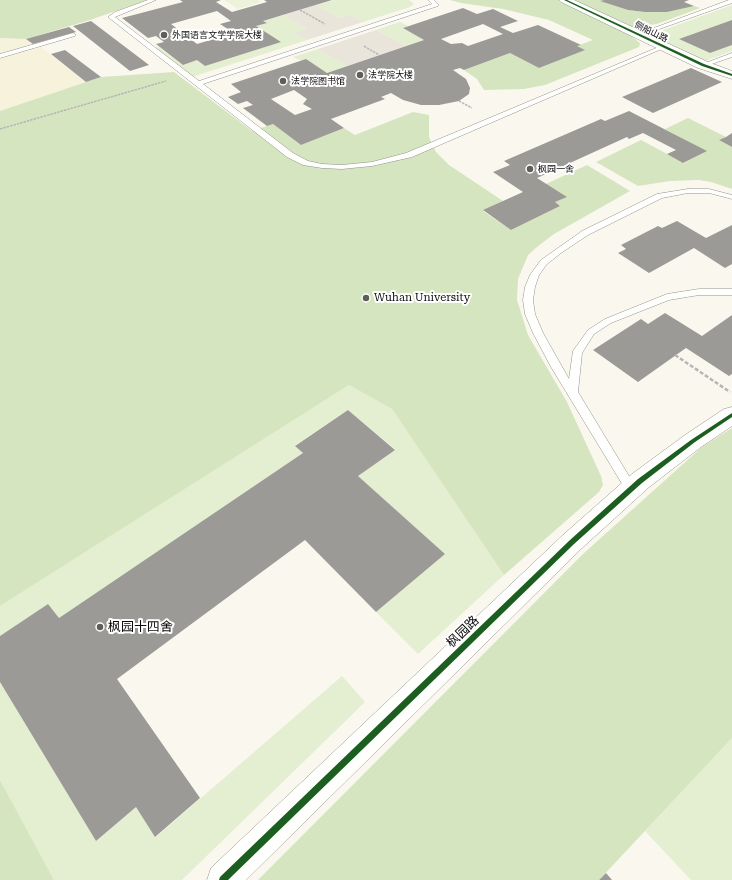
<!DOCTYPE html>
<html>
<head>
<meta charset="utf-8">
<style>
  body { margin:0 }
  canvas { display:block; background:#faf7ef }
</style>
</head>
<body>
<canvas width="732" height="880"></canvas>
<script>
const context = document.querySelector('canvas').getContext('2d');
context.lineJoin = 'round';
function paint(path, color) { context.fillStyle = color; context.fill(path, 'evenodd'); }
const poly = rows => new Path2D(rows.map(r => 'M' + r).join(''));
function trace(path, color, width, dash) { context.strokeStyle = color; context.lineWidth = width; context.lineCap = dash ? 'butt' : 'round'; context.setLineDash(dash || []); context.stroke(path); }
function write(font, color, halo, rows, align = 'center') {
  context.font = font + ' "Roboto Serif","Noto Sans SC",serif'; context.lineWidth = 4; context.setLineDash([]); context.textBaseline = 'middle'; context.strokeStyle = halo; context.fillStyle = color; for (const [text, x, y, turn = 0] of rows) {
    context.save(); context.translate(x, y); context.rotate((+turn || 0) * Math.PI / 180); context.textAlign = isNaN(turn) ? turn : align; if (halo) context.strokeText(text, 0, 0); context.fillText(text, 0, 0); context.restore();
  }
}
paint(poly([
  [0,38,26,39,33,44,0,54],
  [41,47,86,82,0,111,0,59]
]), '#f6f2dc');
paint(poly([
  [334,0,409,0,414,4,410,7,363,22,350,15,339,18,316,5],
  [732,5,732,20,679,39,710,53,732,45,732,51,705,61,647,36],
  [284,15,307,29,295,33,307,40,192,77,155,48,159,47,183,65,197,60,205,66,280,42,256,26,266,23,263,21],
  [400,22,408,26,403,28,424,40,406,46,376,30],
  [318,49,347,66,327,73,293,57],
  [349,385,392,409,504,575,418,654,376,612,445,554,358,476,395,449,348,410,295,445,303,453,59,618,48,604,0,636,0,606],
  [342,676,365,702,182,880,54,880,0,780,0,682,96,841,136,807,156,837],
  [732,738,732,880,691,880,645,831]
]), '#e4eed0');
paint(poly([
  [0,0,147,0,90,20,26,39,0,38],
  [450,0,558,0,630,35,640,43,639,47,545,85,524,89,484,90,477,79,464,70,510,53,539,68,584,50,577,46,593,40,549,20,503,9,461,3],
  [571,0,604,0,601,1,628,10,645,12,667,12,694,6,700,8,657,24,632,27],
  [174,72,252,131,273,124,301,145,344,128,355,135,413,112,429,115,429,137,436,152,449,165,503,201,483,211,511,230,560,206,555,202,566,197,546,184,587,165,630,191,554,234,537,247,528,255,518,279,517,300,528,335,567,402,601,476,603,485,599,492,504,575,392,409,349,385,0,606,0,111,101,77],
  [688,118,726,137,719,140,732,147,732,189,711,182,699,180,670,181,638,186,596,162,641,140,684,163,706,151,665,129],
  [732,428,732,738,599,880,258,880,583,554,702,447],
  [0,780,54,880,0,880]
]), '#d5e5bf');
paint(poly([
  [224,0,240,0,243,2,241,0,258,0,261,2,238,9]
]), '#edf2da');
paint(poly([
  [316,5,339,18,350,15,363,22,307,40,294,33,307,29,284,15],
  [376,30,406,46,347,66,318,49]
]), '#eae5db');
paint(poly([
  [180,0,221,0,216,2,232,12,267,2,264,0,332,0,263,21,267,23,256,26,281,42,205,66,197,60,183,65,156,44,164,42,156,36,148,38,122,18,183,2],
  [217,11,231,21,220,24,234,33,197,44,171,24],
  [604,0,689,0,684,2,694,6,667,12,645,12,628,10,600,1],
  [463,8,477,14,493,9,518,21,500,27,513,33,538,25,581,45,577,46,585,50,539,68,510,53,464,70,460,68,453,70,466,79,470,88,469,94,459,101,439,105,421,105,403,100,391,93,381,97,385,99,331,119,344,128,301,145,273,124,267,126,243,108,253,105,247,101,238,104,228,97,241,92,231,84,306,59,327,73,424,40,403,28],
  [483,24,503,34,468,46,462,43,451,44,441,39],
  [294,90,307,99,303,104,312,109,295,115,271,99],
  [732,20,732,45,710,53,679,39],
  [91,21,149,65,130,71,73,26],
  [69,27,76,32,33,44,26,39],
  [65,50,101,77,86,82,51,54],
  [691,68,722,82,653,113,622,97],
  [629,111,707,151,683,163,667,154,676,150,643,133,629,139,627,137,537,178,567,197,555,202,560,206,511,230,483,210,523,192,493,172,510,165,504,161,601,119,605,121],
  [732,133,732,147,719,140,726,137],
  [677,221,706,238,732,225,732,264,725,268,694,248,649,273,618,253,626,249,621,245,658,226,662,228],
  [665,313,702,336,732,315,732,374,729,376,686,348,638,382,593,350,641,319,648,324],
  [348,410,395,450,358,476,445,554,376,612,305,540,117,679,200,798,155,837,136,807,96,841,0,682,0,636,48,604,59,618,303,453,295,446],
  [606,873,612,880,599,880]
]), '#9c9a96');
const lane = poly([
  [148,0,156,0,115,17,199,81,432,4,428,0,434,0,439,5,438,6,203,84,293,153,308,161,322,164,342,165,372,162,406,153,661,46,666,47,412,157,372,166,342,169,322,168,303,165,287,157,108,17,115,12,148,0],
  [729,0,732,0,732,3,640,36,635,35,729,0],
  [73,33,76,35,75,36,0,58,0,54,73,33],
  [732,53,732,57,703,67,700,65,732,53],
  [688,189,709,189,732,195,732,199,709,193,688,193,662,198,588,235,561,253,547,264,539,275,535,287,533,300,535,314,543,333,569,379,573,351,588,330,605,319,667,294,699,289,732,289,732,295,699,295,669,300,611,323,594,334,582,353,578,392,635,486,637,489,635,492,631,494,627,492,551,367,533,333,525,314,523,300,525,287,530,275,541,260,582,231,657,194,688,189]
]);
const street = poly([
  [559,0,574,0,708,62,732,71,732,79,698,68,561,2,559,0],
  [732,407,732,426,701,447,648,488,581,549,246,880,207,880,211,868,563,535,632,474,685,435,724,409,732,407]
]);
trace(lane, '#93928e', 1);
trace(street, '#93928e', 1);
trace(poly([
  [300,10,325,24],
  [364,46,379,55],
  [459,101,472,108],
  [0,129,166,81]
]), '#b7b6b5', 1.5, [2.5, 1]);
trace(poly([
  [675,355,730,392]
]), '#b7b6b5', 2.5, [4, 2]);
paint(lane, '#fefefd');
paint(street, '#fefefd');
paint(poly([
  [564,0,567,0,704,64,732,74,732,76,702,66,564,0],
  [732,413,732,417,695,442,642,483,574,544,228,880,219,880,220,877,570,540,638,479,691,440,732,413]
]), '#1b5e20');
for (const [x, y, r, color] of [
  [164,35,4,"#5f5e5b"],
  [360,75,4,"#5f5e5b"],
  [283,81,4,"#5f5e5b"],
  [530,169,4,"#5f5e5b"],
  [366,298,4,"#5f5e5b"],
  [100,627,4,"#5f5e5b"]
]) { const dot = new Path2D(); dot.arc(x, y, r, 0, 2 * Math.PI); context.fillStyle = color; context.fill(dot); trace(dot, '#fff', 1.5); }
write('9px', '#0c0c0c', '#fff', [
  ["侧船山路",651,32,26]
]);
write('9px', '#0c0c0c', '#fff', [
  ["外国语言文学学院大楼",172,35],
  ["法学院大楼",368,75],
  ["法学院图书馆",291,81],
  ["枫园一舍",538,169]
], 'left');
write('11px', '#0c0c0c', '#fff', [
  ["Wuhan University",374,298]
], 'left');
write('13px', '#0c0c0c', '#fff', [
  ["枫园十四舍",108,627]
], 'left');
write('13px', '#0c0c0c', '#fff', [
  ["枫园路",463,632,-44]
]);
</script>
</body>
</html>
